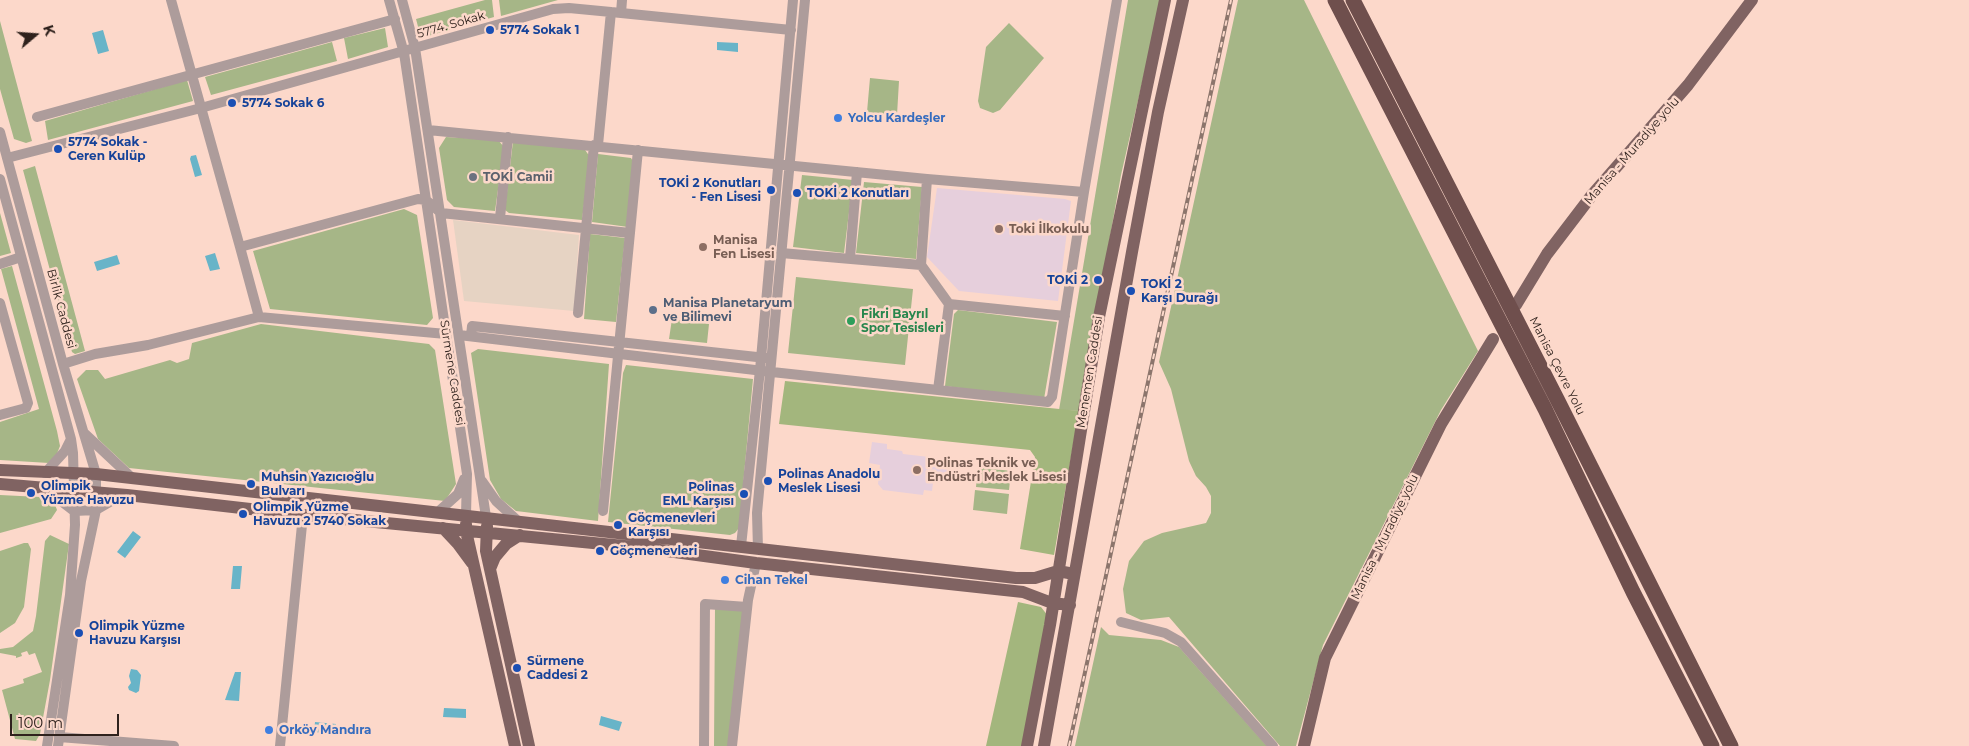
<!DOCTYPE html>
<html>
<head>
<meta charset="utf-8">
<style>
  body { margin:0 }
  #map { position:relative; width:1969px; height:746px; overflow:hidden; background:#fcd8ca; font-family:Montserrat,sans-serif }
  canvas { display:block }
  .north { position:absolute; left:10px; top:10px; width:50px; height:50px; -webkit-text-stroke:4px #fcd8ca; paint-order:stroke; rotate:72deg; font-size:14px; font-weight:700; line-height:20px; text-align:center; color:#2f221d }
  .north::after { content:''; display:block; margin:auto; width:18px; height:22px; background:#2f221d; clip-path:polygon(50% 0,100% 100%,50% 72%,0 100%) }
  .scale { position:absolute; left:10px; top:714px; width:109px; height:22px; box-sizing:border-box; border:2px solid #2f221d; border-top:0; padding-left:6px; font-size:15px; line-height:18px; white-space:nowrap; color:#2f221d; -webkit-text-stroke:4px #fcd8ca; paint-order:stroke }
</style>
</head>
<body>
<div id="map">
<canvas width="1969" height="746"></canvas>
<div class="north">K</div>
<div class="scale">100 m</div>
</div>
<script>
const context = document.querySelector('canvas').getContext('2d');
context.lineJoin = 'round';
function paint(path, color) { context.fillStyle = color; context.fill(path, 'evenodd'); }
const poly = rows => new Path2D(rows.map(r => 'M' + r).join(''));
function trace(path, color, width, dash) { context.strokeStyle = color; context.lineWidth = width; context.lineCap = dash ? 'butt' : 'round'; context.setLineDash(dash || []); context.stroke(path); }
function write(font, color, halo, rows, align = 'center') {
  context.font = font + ' Montserrat,sans-serif'; context.lineWidth = 5; context.setLineDash([]); context.textBaseline = 'middle'; context.strokeStyle = halo; context.fillStyle = color; for (const [text, x, y, turn = 0] of rows) {
    context.save(); context.translate(x, y); context.rotate((+turn || 0) * Math.PI / 180); context.textAlign = isNaN(turn) ? turn : align; if (halo) context.strokeText(text, 0, 0); context.fillText(text, 0, 0); context.restore();
  }
}
paint(poly([
  [453,220,579,235,574,311,464,301]
]), '#e6d3c3');
paint(poly([
  [937,188,1065,199,1071,201,1058,301,959,291,927,257],
  [872,442,887,444,887,449,902,451,903,454,955,460,953,477,934,475,932,491,924,490,923,495,883,490,878,484,880,465,869,463]
]), '#e6cfdc');
paint(poly([
  [485,0,492,0,494,17,421,38,416,19],
  [499,0,558,0,501,16],
  [1128,0,1161,0,1121,175,1079,411,1059,410],
  [1238,0,1304,0,1478,351,1441,410,1323,645,1296,746,1280,746,1169,617,1141,620,1126,613,1123,589,1129,561,1144,541,1162,533,1206,523,1211,513,1211,496,1206,487,1196,476,1189,461,1171,389,1159,362],
  [0,21,32,141,26,143,14,139,0,89],
  [1009,23,1044,58,1000,110,993,113,980,108,978,101,986,47],
  [385,28,388,47,348,59,344,38],
  [332,42,337,61,211,95,205,77],
  [870,78,899,81,897,115,867,112],
  [187,80,193,101,48,140,45,121],
  [446,137,498,140,504,147,495,211,454,207,447,200,439,148],
  [513,141,583,147,590,157,582,220,509,213,505,210],
  [598,154,631,158,634,163,628,227,592,222],
  [35,166,85,351,75,354,72,352,23,170],
  [802,175,853,180,844,253,793,247],
  [864,182,922,187,916,259,856,253],
  [404,209,417,215,433,318,427,325,270,309,253,251],
  [0,213,11,253,0,256],
  [590,234,625,238,616,322,584,319],
  [12,266,57,431,60,446,56,456,49,463,0,460,0,422,39,409,1,269],
  [796,277,913,289,905,365,788,353],
  [958,310,1057,322,1044,399,945,386,954,314],
  [672,319,709,324,707,343,669,339],
  [261,324,429,344,435,350,456,484,445,501,129,468,98,439,77,379,86,370,98,370,105,379,170,360,177,363,189,359,192,343],
  [478,349,609,364,598,521,516,511,501,499,490,480,471,353],
  [626,365,753,379,739,528,735,533,730,535,608,522,623,373],
  [978,467,1011,471,1009,490,976,487],
  [975,490,1009,494,1007,514,973,510],
  [0,495,40,497,54,502,57,510,51,519,0,533],
  [50,535,69,544,50,680,40,734,36,741,15,739,2,690,24,683,23,679,42,672,35,653,29,655,27,651,21,653,22,656,16,658,16,656,0,653,0,649,13,647,33,631,36,616,45,541],
  [24,543,28,543,31,549,24,607,15,623,0,633,0,551],
  [715,608,744,610,729,746,714,746],
  [1101,627,1109,635,1161,640,1179,647,1267,746,1075,746]
]), '#a6b687');
paint(poly([
  [785,381,1079,411,1054,555,1020,549,1035,457,1030,450,779,424],
  [1018,602,1041,607,1048,616,1025,746,986,746]
]), '#a3b67d');
paint(poly([
  [103,30,109,51,98,54,92,33],
  [717,42,738,43,738,52,717,50],
  [196,155,202,175,195,177,190,159,191,156],
  [215,253,220,269,210,271,205,256],
  [117,255,120,264,97,271,94,262],
  [133,531,141,537,125,558,117,552],
  [233,566,242,566,240,589,231,589],
  [131,669,137,670,141,675,139,691,136,693,129,690,128,687,131,683,129,676],
  [235,672,241,672,239,701,225,700],
  [444,708,466,709,466,718,443,717],
  [601,716,622,722,619,731,599,725],
  [315,722,336,724,335,734,314,732]
]), '#68b4c8');
trace(poly([
  [171,0,240,247,418,199,426,200,441,213,630,233],
  [389,0,404,53,426,200,467,474,466,515],
  [402,0,415,48,486,517],
  [621,13,622,0],
  [37,117,395,19],
  [428,130,927,179,1084,192],
  [0,132,63,364,96,474,96,510,81,581,58,746],
  [598,145,611,12],
  [7,158,201,108,553,9,569,8,611,12,791,30],
  [0,179,71,439,73,453,75,525,70,595,47,746],
  [500,218,508,137],
  [781,253,921,265,949,304,1065,316],
  [850,258,857,172],
  [0,264,21,257],
  [921,265,927,179],
  [0,303,28,403,26,408,0,415],
  [578,313,594,145],
  [259,317,446,334],
  [459,335,772,372,938,390,949,304],
  [471,336,472,326,766,358],
  [63,364,95,354,148,345,259,317,240,247],
  [938,390,1048,402,1052,397,1084,192,1117,0],
  [84,433,132,478],
  [45,473,65,451,71,439],
  [482,481,496,501,519,522],
  [43,487,74,511],
  [96,510,115,499,124,496],
  [74,511,96,510],
  [603,511,638,150],
  [438,512,458,494,464,479],
  [741,546,760,370,793,0],
  [758,549,757,513,805,0],
  [1121,622,1165,633,1181,642,1273,746],
  [59,737,174,746],
  [280,746,303,515],
  [704,746,705,604,747,607],
  [732,746,748,600,756,563]
]), '#ad9c9b', 10);
trace(poly([
  [1516,305,1547,254,1592,195,1688,85,1752,0],
  [0,470,96,474,1016,578,1035,578,1058,571,1074,574],
  [0,484,127,495,303,515,645,548,756,563,1023,592,1052,603,1070,605],
  [466,524,466,531,515,746],
  [487,526,486,551,529,746],
  [443,528,458,544,472,563],
  [490,569,495,557,506,544,520,535],
  [1027,746,1050,625,1099,317,1165,0],
  [1044,746,1132,252,1158,112,1183,0],
  [1304,746,1325,658,1441,424,1493,339]
]), '#806362', 12);
trace(poly([
  [1335,0,1545,409,1633,592,1712,746],
  [1353,0,1558,401,1731,746]
]), '#6f4f4d', 15);
const rail = poly([
  [1069,746,1231,0]
]);
trace(rail, '#8c756c', 4);
trace(rail, '#fcd8ca', 2, [5.5]);
for (const [x, y, r, color] of [
  [490,30,5,"#1a4fb4"],
  [232,103,5,"#1a4fb4"],
  [838,118,5,"#3f7fe0"],
  [58,149,5,"#1a4fb4"],
  [473,177,5,"#6b7280"],
  [771,190,5,"#1a4fb4"],
  [797,193,5,"#1a4fb4"],
  [999,229,5,"#8d6e63"],
  [703,247,5,"#8d6e63"],
  [1098,280,5,"#1a4fb4"],
  [1131,291,5,"#1a4fb4"],
  [653,310,5,"#5c6f8a"],
  [851,321,5,"#2e9e5b"],
  [917,470,5,"#8d6e63"],
  [768,481,5,"#1a4fb4"],
  [251,484,5,"#1a4fb4"],
  [31,493,5,"#1a4fb4"],
  [744,494,5,"#1a4fb4"],
  [243,514,5,"#1a4fb4"],
  [618,525,5,"#1a4fb4"],
  [600,551,5,"#1a4fb4"],
  [725,580,5,"#3f7fe0"],
  [79,633,5,"#1a4fb4"],
  [517,668,5,"#1a4fb4"],
  [269,730,5,"#3f7fe0"]
]) { const dot = new Path2D(); dot.arc(x, y, r, 0, 2 * Math.PI); context.fillStyle = color; context.fill(dot); trace(dot, '#fcd8ca', 2); }
write('12px', '#2f221d', '#fcd8ca', [
  ["5774. Sokak",451,25,-16],
  ["Manisa - Muradiye yolu",1632,151,-49],
  ["Birlik Caddesi",61,309,75],
  ["Manisa Çevre Yolu",1557,366,63],
  ["Menemen Caddesi",1090,372,-81],
  ["Sürmene Caddesi",452,373,81],
  ["Manisa - Muradiye yolu",1385,537,-64]
]);
write('bold 12px', '#164399', '#fcd8ca', [
  ["5774 Sokak 1",500,30],
  ["5774 Sokak 6",242,103],
  ["5774 Sokak -",68,142],
  ["Ceren Kulüp",68,156],
  ["TOKİ 2 Konutları",761,183,"right"],
  ["- Fen Lisesi",761,197,"right"],
  ["TOKİ 2 Konutları",807,193],
  ["TOKİ 2",1088,280,"right"],
  ["TOKİ 2",1141,284],
  ["Karşı Durağı",1141,298],
  ["Polinas Anadolu",778,474],
  ["Meslek Lisesi",778,488],
  ["Muhsin Yazıcıoğlu",261,477],
  ["Bulvarı",261,491],
  ["Olimpik",41,486],
  ["Yüzme Havuzu",41,500],
  ["Polinas",734,487,"right"],
  ["EML Karşısı",734,501,"right"],
  ["Olimpik Yüzme",253,507],
  ["Havuzu 2 5740 Sokak",253,521],
  ["Göçmenevleri",628,518],
  ["Karşısı",628,532],
  ["Göçmenevleri",610,551],
  ["Olimpik Yüzme",89,626],
  ["Havuzu Karşısı",89,640],
  ["Sürmene",527,661],
  ["Caddesi 2",527,675]
], 'left');
write('bold 12px', '#366cbe', '#fcd8ca', [
  ["Yolcu Kardeşler",848,118],
  ["Cihan Tekel",735,580],
  ["Orköy Mandıra",279,730]
], 'left');
write('bold 12px', '#5b616d', '#fcd8ca', [
  ["TOKİ Camii",483,177]
], 'left');
write('bold 12px', '#785e54', '#fcd8ca', [
  ["Toki İlkokulu",1009,229],
  ["Manisa",713,240],
  ["Fen Lisesi",713,254],
  ["Polinas Teknik ve",927,463],
  ["Endüstri Meslek Lisesi",927,477]
], 'left');
write('bold 12px', '#4e5e75', '#fcd8ca', [
  ["Manisa Planetaryum",663,303],
  ["ve Bilimevi",663,317]
], 'left');
write('bold 12px', '#27864d', '#fcd8ca', [
  ["Fikri Bayrıl",861,314],
  ["Spor Tesisleri",861,328]
], 'left');
</script>
</body>
</html>
